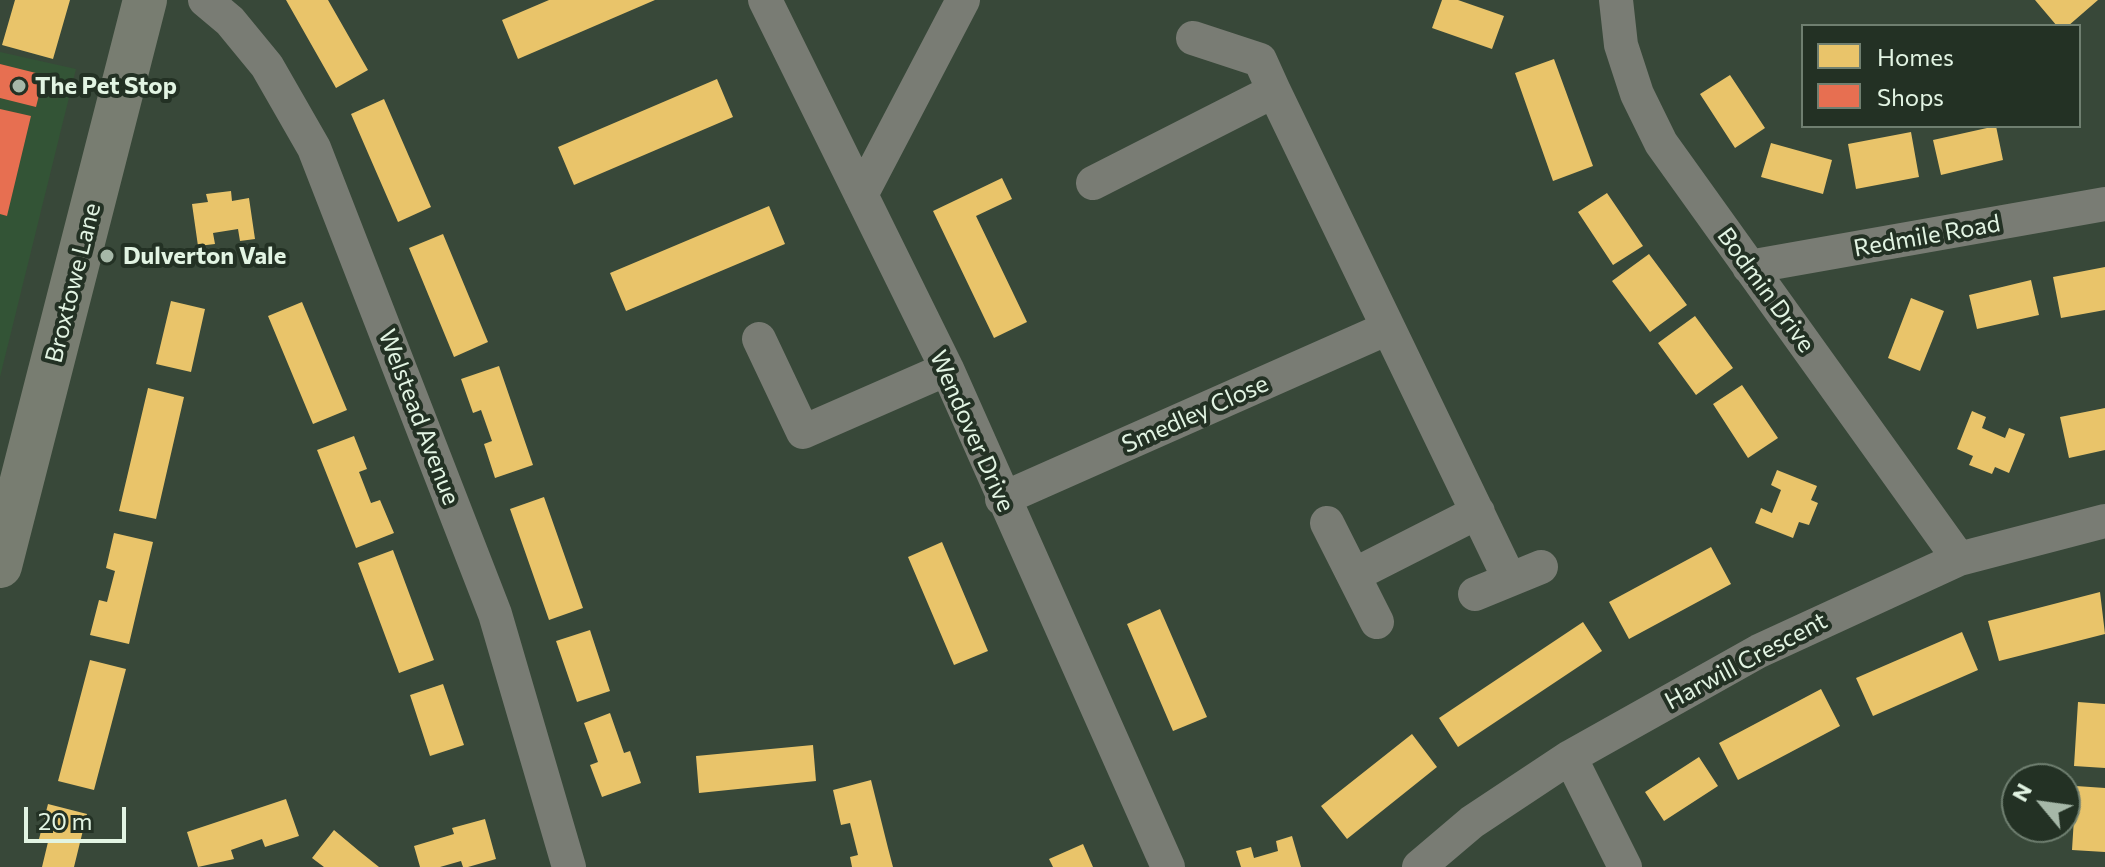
<!DOCTYPE html>
<html>
<head>
<meta charset="utf-8">
<style>
  body { margin:0 }
  #map { position:relative; width:2105px; height:867px; overflow:hidden; background:#384839; font-family:Commissioner,sans-serif }
  canvas { display:block }
  .legend { position:absolute; left:1801px; top:24px; width:280px; height:104px; box-sizing:border-box; background:#233124; border:2px solid #6f7f70; margin:0; padding:10px 14px; list-style:none; font-size:24px; color:#e2f4e3 }
  .legend li { display:flex; align-items:center; gap:16px; height:40px }
  .legend b { width:40px; border:2px solid #6f7f70 }
  .north { position:absolute; left:2001px; top:763px; width:80px; height:80px; box-sizing:border-box; background:#233124; border:2px solid #6f7f70; border-radius:50%; rotate:299deg; font-size:22px; font-weight:700; line-height:32px; text-align:center; color:#e2f4e3 }
  .north::after { content:''; display:block; margin:auto; width:28px; height:36px; background:#a6b8a8; clip-path:polygon(50% 0,100% 100%,50% 72%,0 100%) }
  .scale { position:absolute; left:24px; top:807px; width:102px; height:36px; box-sizing:border-box; border:4px solid #e2f4e3; border-top:0; padding-left:10px; font-size:24px; line-height:28px; white-space:nowrap; color:#e2f4e3; -webkit-text-stroke:6px #233124; paint-order:stroke }
</style>
</head>
<body>
<div id="map">
<canvas width="2105" height="867"></canvas>
<ul class="legend">
<li><b style="height:22px;background:#e9c46a"></b>Homes</li>
<li><b style="height:22px;background:#e76f51"></b>Shops</li>
</ul>
<div class="north">N</div>
<div class="scale">20 m</div>
</div>
<script>
const context = document.querySelector('canvas').getContext('2d');
context.lineJoin = 'round';
function paint(path, color) { context.fillStyle = color; context.fill(path, 'evenodd'); }
const poly = rows => new Path2D(rows.map(r => 'M' + r).join(''));
function trace(path, color, width, dash) { context.strokeStyle = color; context.lineWidth = width; context.lineCap = dash ? 'butt' : 'round'; context.setLineDash(dash || []); context.stroke(path); }
function write(font, color, halo, rows, align = 'center') {
  context.font = font + ' Commissioner,sans-serif'; context.lineWidth = 8; context.setLineDash([]); context.textBaseline = 'middle'; context.strokeStyle = halo; context.fillStyle = color; for (const [text, x, y, turn = 0] of rows) {
    context.save(); context.translate(x, y); context.rotate((+turn || 0) * Math.PI / 180); context.textAlign = isNaN(turn) ? turn : align; if (halo) context.strokeText(text, 0, 0); context.fillText(text, 0, 0); context.restore();
  }
}
paint(poly([
  [0,52,76,69,0,377]
]), '#335436');
paint(poly([
  [15,0,70,0,53,59,2,45],
  [286,0,328,0,368,70,336,88],
  [549,0,655,0,518,59,502,20],
  [1442,0,1458,0,1504,16,1492,49,1432,28],
  [2035,0,2098,0,2068,26,2057,26],
  [1554,59,1593,166,1553,181,1515,73],
  [1730,75,1765,128,1735,148,1700,94],
  [717,79,733,117,574,185,558,147],
  [384,99,431,207,398,222,351,114],
  [1996,126,2003,160,1941,175,1933,140],
  [1911,132,1919,177,1856,189,1848,144],
  [1771,143,1832,160,1823,194,1761,177],
  [1002,178,1012,199,976,216,1027,322,994,338,933,211],
  [231,191,232,201,249,198,255,239,240,241,238,229,213,233,215,244,198,246,192,204,208,202,206,194],
  [1607,193,1643,246,1613,265,1578,212],
  [769,206,785,244,626,311,610,273],
  [443,234,488,342,454,357,409,248],
  [1649,254,1687,305,1650,332,1612,281],
  [2105,267,2105,310,2061,318,2053,277],
  [2031,280,2039,315,1977,329,1969,295],
  [1911,298,1944,311,1920,371,1888,358],
  [171,301,205,309,191,372,156,364],
  [302,302,347,410,313,424,268,316],
  [1695,316,1733,368,1696,395,1658,343],
  [499,366,533,465,495,478,484,444,492,441,481,410,473,413,461,379],
  [1742,385,1778,438,1748,458,1713,404],
  [148,388,184,397,156,519,119,511],
  [2105,408,2105,450,2069,458,2060,417],
  [1972,411,1986,417,1982,428,2005,438,2009,428,2025,434,2009,473,1995,467,1992,474,1969,465,1973,456,1957,449],
  [354,436,367,469,359,472,371,503,380,500,394,533,356,548,317,450],
  [1777,470,1817,486,1811,500,1818,503,1809,525,1799,522,1793,538,1755,523,1761,508,1772,513,1781,490,1771,485],
  [544,497,583,608,549,620,510,509],
  [114,533,153,542,129,644,90,635,99,600,107,602,115,571,106,568],
  [942,542,988,651,954,665,908,557],
  [1711,547,1731,584,1629,639,1609,602],
  [393,550,434,660,399,673,358,563],
  [2100,592,2105,634,1999,661,1988,621],
  [1160,609,1207,717,1173,731,1127,624],
  [1583,622,1602,651,1458,747,1439,718],
  [590,630,610,691,577,702,556,641],
  [1962,632,1978,670,1873,716,1856,678],
  [90,660,126,669,94,790,58,781],
  [443,684,464,745,430,756,410,695],
  [1821,689,1840,726,1738,780,1719,743],
  [2078,702,2105,704,2105,768,2074,766],
  [610,713,624,753,630,751,641,783,602,797,590,765,598,762,584,723],
  [1412,734,1437,767,1347,839,1321,806],
  [813,745,816,781,699,793,696,756],
  [1699,757,1718,786,1664,821,1645,792],
  [871,780,888,848,893,867,852,867,850,857,858,855,850,823,841,825,833,790],
  [2076,786,2105,788,2105,852,2072,850],
  [286,799,299,836,265,847,262,839,231,850,234,859,198,867,187,832],
  [48,804,87,814,74,867,42,867,48,842,39,839],
  [485,819,496,859,468,867,463,867,461,861,440,867,420,867,414,846,454,834,452,828],
  [334,830,359,851,379,867,324,867,312,858],
  [1292,836,1301,867,1241,867,1236,851,1251,847,1254,858,1278,851,1276,841],
  [1083,844,1093,867,1053,867,1049,859]
]), '#e9c46a');
paint(poly([
  [0,64,44,75,36,107,0,98],
  [0,109,31,116,7,216,0,214]
]), '#e76f51');
trace(poly([
  [205,0,230,21,267,66,314,148,495,614,569,867],
  [765,0,947,369,1168,867],
  [1616,0,1621,45,1637,94,1661,143,1959,559],
  [1193,38,1260,60,1274,91],
  [1093,183,1274,91,1509,578],
  [861,195,963,0],
  [1749,267,2105,204],
  [759,339,803,432,947,369],
  [1002,499,1388,328],
  [1327,523,1377,622],
  [1354,575,1478,512],
  [1475,594,1541,567],
  [1570,757,1625,867],
  [1419,867,1472,822,1570,757,1759,651,1959,559,2105,521]
]), '#797c74', 34);
trace(poly([
  [0,566,145,0]
]), '#787d71', 44);
for (const [x, y, r, color] of [
  [19,86,8,"#a6b8a8"],
  [107,256,8,"#a6b8a8"]
]) { const dot = new Path2D(); dot.arc(x, y, r, 0, 2 * Math.PI); context.fillStyle = color; context.fill(dot); trace(dot, '#233124', 3); }
write('bold 24px', '#e2f4e3', '#233124', [
  ["The Pet Stop",35,86],
  ["Dulverton Vale",123,256]
], 'left');
write('24px', '#e2f4e3', '#233124', [
  ["Redmile Road",1927,236,-10],
  ["Broxtowe Lane",73,283,-76],
  ["Bodmin Drive",1766,290,54],
  ["Smedley Close",1195,414,-24],
  ["Welstead Avenue",419,417,69],
  ["Wendover Drive",972,431,66],
  ["Harwill Crescent",1746,661,-28]
]);
</script>
</body>
</html>
